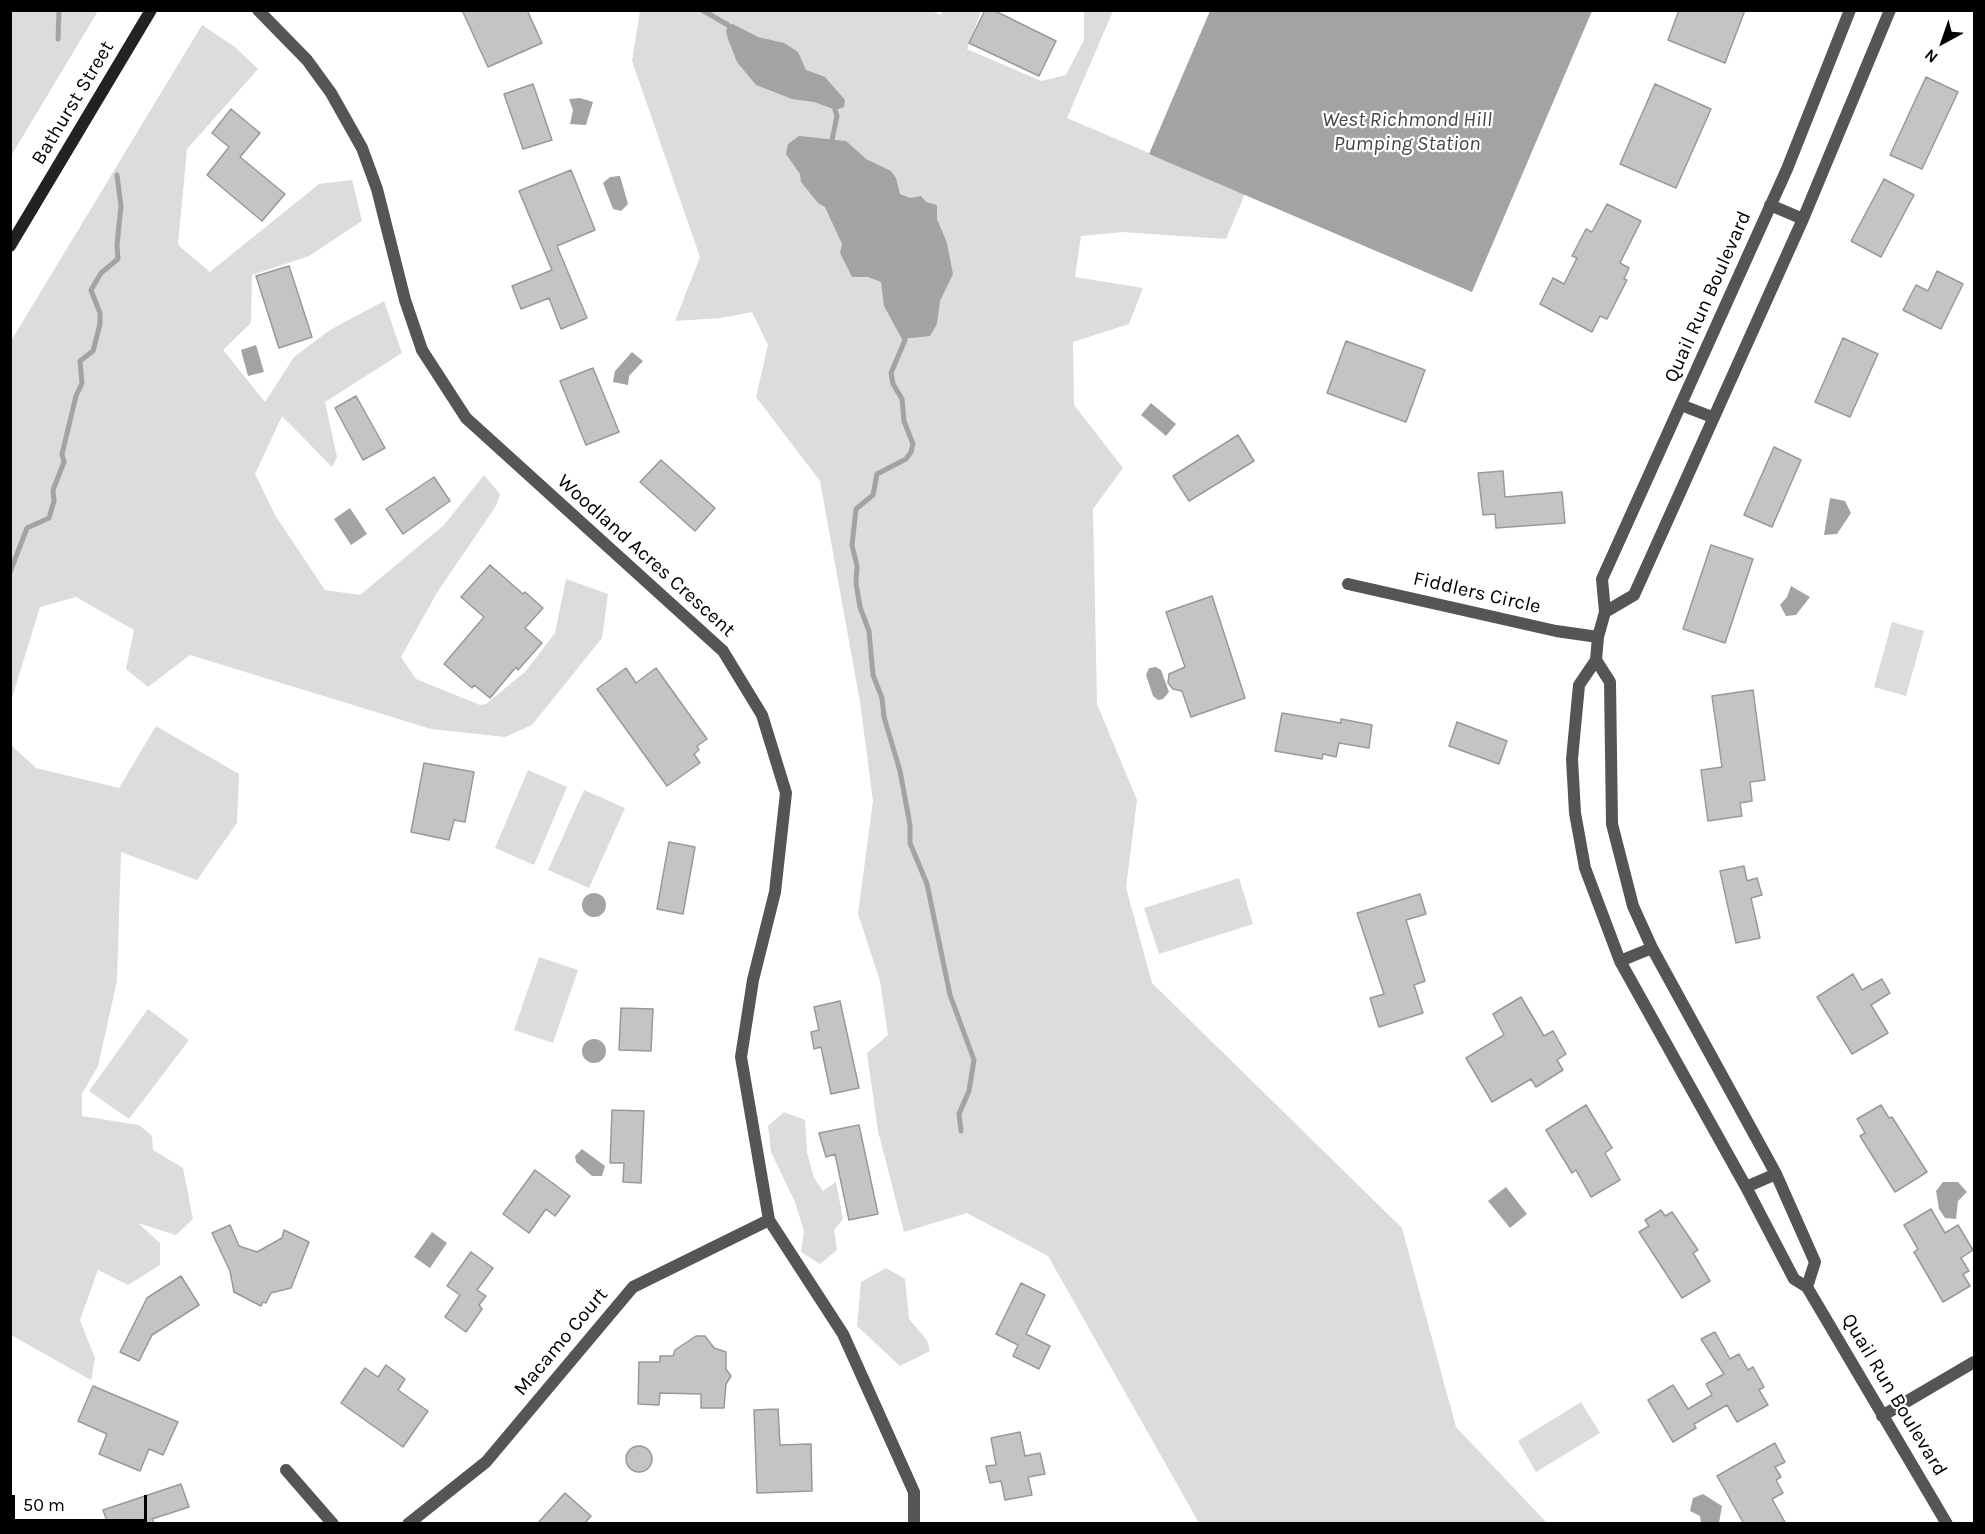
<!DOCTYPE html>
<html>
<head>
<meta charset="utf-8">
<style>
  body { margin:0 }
  #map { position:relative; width:1985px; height:1534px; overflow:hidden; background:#fff; font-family:Karla,sans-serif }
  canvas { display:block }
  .frame { position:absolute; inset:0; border:12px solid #000; pointer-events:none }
  .north { position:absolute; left:1913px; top:12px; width:60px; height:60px; -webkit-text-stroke:4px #fff; paint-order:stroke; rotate:220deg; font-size:16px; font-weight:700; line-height:24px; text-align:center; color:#000 }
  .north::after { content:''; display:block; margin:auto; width:21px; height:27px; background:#000; clip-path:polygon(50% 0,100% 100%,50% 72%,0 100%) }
  .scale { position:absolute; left:12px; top:1495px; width:135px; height:27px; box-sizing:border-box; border:3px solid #000; border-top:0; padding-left:8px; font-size:18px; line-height:21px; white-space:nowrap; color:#000; -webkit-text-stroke:4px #fff; paint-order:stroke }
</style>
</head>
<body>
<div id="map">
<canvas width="1985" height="1534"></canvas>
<div class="frame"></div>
<div class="north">N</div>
<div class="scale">50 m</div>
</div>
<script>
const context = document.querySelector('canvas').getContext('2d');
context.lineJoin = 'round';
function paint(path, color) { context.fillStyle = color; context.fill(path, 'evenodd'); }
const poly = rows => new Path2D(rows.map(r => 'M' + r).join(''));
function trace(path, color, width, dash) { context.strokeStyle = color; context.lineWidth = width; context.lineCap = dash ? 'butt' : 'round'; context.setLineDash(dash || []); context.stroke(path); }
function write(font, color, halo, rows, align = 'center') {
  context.font = font + ' Karla,sans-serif'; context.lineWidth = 4.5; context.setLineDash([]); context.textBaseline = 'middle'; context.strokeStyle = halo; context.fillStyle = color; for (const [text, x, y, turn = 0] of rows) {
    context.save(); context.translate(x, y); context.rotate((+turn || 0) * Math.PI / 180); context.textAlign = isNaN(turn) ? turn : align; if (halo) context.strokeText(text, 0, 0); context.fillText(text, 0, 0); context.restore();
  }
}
paint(poly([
  [11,10,98,11,11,156,10,11],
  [929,10,941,15,942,11,981,11,967,49,1041,81,1066,75,1084,40,1084,11,1113,11,1067,118,1245,194,1226,239,1122,232,1081,236,1075,277,1143,288,1129,324,1073,342,1074,405,1123,468,1093,509,1097,704,1137,800,1126,888,1152,983,1402,1228,1456,1427,1547,1523,1199,1523,1048,1256,967,1213,904,1232,878,1131,867,1053,888,1035,880,981,858,914,873,801,860,702,820,481,756,397,768,345,752,312,721,318,675,321,700,257,632,61,640,11],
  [202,25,235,47,258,69,187,149,178,245,210,272,319,184,352,180,362,221,309,256,252,275,251,323,223,350,265,402,294,357,330,330,384,301,402,353,325,402,337,457,332,467,282,416,255,474,275,515,325,590,360,595,444,525,484,475,500,494,496,506,438,591,401,657,416,679,480,705,486,704,525,672,555,633,566,579,608,594,602,638,532,725,505,737,431,729,190,655,148,687,126,669,134,630,76,597,40,607,11,701,11,341],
  [1892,622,1924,631,1906,696,1874,687],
  [156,726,239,774,237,823,197,880,121,852,117,981,98,1066,82,1094,82,1116,139,1125,152,1136,153,1150,183,1168,193,1219,176,1235,138,1223,160,1243,160,1265,128,1285,98,1270,80,1320,95,1358,91,1380,11,1335,11,745,36,768,119,788],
  [528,770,567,787,534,865,495,848],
  [584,790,625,808,589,888,548,870],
  [1239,878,1253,924,1159,954,1144,908],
  [539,957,578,970,553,1043,514,1030],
  [148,1009,189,1040,129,1119,89,1091],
  [784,1112,805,1120,807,1152,814,1178,823,1191,836,1182,843,1219,834,1230,837,1250,820,1264,801,1252,804,1231,795,1202,771,1152,768,1126],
  [886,1268,905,1279,909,1319,927,1340,930,1351,900,1366,857,1326,861,1282],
  [1581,1402,1600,1433,1536,1472,1518,1441]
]), '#dcdcdc');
paint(poly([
  [1210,11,1592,11,1472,292,1149,154],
  [733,24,758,37,784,43,798,52,806,70,825,77,845,100,844,107,836,110,814,102,792,99,756,85,737,62,728,39,726,31,728,25],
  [580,98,593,102,586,125,570,124,573,110,569,99],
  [799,136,846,141,866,159,891,171,896,178,900,194,910,198,921,196,926,202,937,205,937,219,947,243,953,274,940,301,937,324,930,336,902,339,884,306,881,282,868,277,852,277,840,253,842,244,825,207,818,203,801,182,800,174,786,154,788,144],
  [620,176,628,204,621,211,613,209,603,183,610,177],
  [256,345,264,372,248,376,241,350],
  [632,352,643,361,629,376,628,385,613,382,615,371],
  [1151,403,1176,424,1166,436,1141,415],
  [1830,498,1845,501,1851,513,1837,534,1824,535],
  [350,508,367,534,351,545,334,519],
  [1791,586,1810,597,1796,615,1786,616,1780,605,1787,597],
  [1156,667,1161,670,1169,692,1163,699,1158,700,1153,696,1146,675,1149,668],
  '582 905a12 12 0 1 1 24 0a12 12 0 1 1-24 0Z',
  '582 1051a12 12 0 1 1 24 0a12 12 0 1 1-24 0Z',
  [582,1149,605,1166,602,1176,592,1176,576,1162,575,1156],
  [1943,1182,1958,1182,1967,1192,1958,1201,1956,1219,1945,1218,1939,1209,1936,1191],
  [1506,1187,1527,1214,1510,1228,1488,1201],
  [432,1232,447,1243,430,1268,414,1257],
  [1703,1494,1722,1506,1719,1523,1701,1523,1700,1516,1690,1511,1693,1498]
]), '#a3a3a3');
trace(poly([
  [702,10,728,25],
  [58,39,59,10],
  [832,140,837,116,835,110],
  [905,340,891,373,893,384,902,399,904,421,913,444,911,452,906,459,877,474,873,495,856,509,852,545,857,566,856,583,860,607,869,631,873,675,882,698,884,717,900,771,910,825,910,843,927,884,950,995,974,1060,969,1091,959,1114,961,1131],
  [10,572,27,528,49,518,54,501,53,490,64,462,62,454,76,396,82,383,80,361,93,351,100,324,100,313,91,290,101,273,118,259,117,245,121,206,117,175]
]), '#a3a3a3', 5);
const building = poly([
  [462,10,527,10,542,43,488,67,462,10],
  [985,10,993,10,1056,41,1039,76,969,43,985,10],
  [1679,10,1745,10,1725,63,1668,40,1679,10],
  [1926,77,1958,92,1922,169,1890,155,1926,77],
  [533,84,552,140,523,149,504,94,533,84],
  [1655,84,1711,109,1676,188,1620,164,1655,84],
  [231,109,260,133,240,157,285,194,262,221,207,175,229,147,212,133,231,109],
  [571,170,595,230,557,246,587,318,561,329,549,298,521,309,512,286,552,270,519,191,571,170],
  [1884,179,1914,195,1881,257,1851,241,1884,179],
  [1607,204,1641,221,1620,263,1629,268,1624,279,1627,280,1607,319,1600,316,1592,332,1540,304,1553,278,1564,284,1577,258,1572,256,1586,229,1592,232,1607,204],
  [289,266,312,337,279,348,256,276,289,266],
  [1937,271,1963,284,1941,329,1903,310,1916,285,1928,291,1937,271],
  [1843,338,1878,354,1850,417,1815,402,1843,338],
  [1346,341,1425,370,1406,422,1327,393,1346,341],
  [593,368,619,432,586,445,560,381,593,368],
  [356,396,385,448,363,460,335,408,356,396],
  [1238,435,1254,461,1189,501,1173,476,1238,435],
  [1774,447,1801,460,1772,527,1744,515,1774,447],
  [661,460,715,508,695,531,640,482,661,460],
  [1503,471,1505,497,1562,492,1565,523,1496,528,1495,514,1483,515,1478,473,1503,471],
  [434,477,450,501,403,534,386,509,434,477],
  [1711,545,1753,559,1725,643,1683,629,1711,545],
  [490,565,523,594,525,592,543,608,525,628,542,643,518,670,516,667,490,698,474,685,472,688,444,664,484,617,461,597,490,565],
  [1212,596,1245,698,1191,717,1182,691,1173,689,1168,683,1169,674,1185,667,1166,612,1212,596],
  [626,668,636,683,656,668,707,739,697,746,699,750,694,754,700,763,667,786,597,689,626,668],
  [1753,690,1765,780,1750,782,1752,801,1740,803,1742,816,1708,821,1701,770,1722,767,1712,696,1753,690],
  [1282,713,1341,723,1341,719,1372,725,1369,748,1339,743,1336,757,1323,754,1322,759,1275,751,1282,713],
  [1457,722,1507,741,1499,764,1449,746,1457,722],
  [424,763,474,772,465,822,454,820,449,840,411,832,424,763],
  [669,842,695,847,683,914,657,909,669,842],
  [1744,866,1747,881,1757,878,1762,895,1751,898,1760,938,1736,943,1720,871,1744,866],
  [1420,894,1426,914,1406,920,1425,981,1414,985,1423,1013,1379,1027,1370,998,1384,994,1357,913,1420,894],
  [1853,974,1862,990,1882,979,1890,993,1871,1005,1888,1033,1852,1054,1817,997,1853,974],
  [1521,997,1544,1036,1553,1031,1566,1054,1557,1060,1563,1070,1536,1087,1531,1079,1492,1102,1466,1058,1504,1035,1493,1014,1521,997],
  [840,1001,859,1088,831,1094,821,1047,814,1049,811,1032,819,1030,814,1007,840,1001],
  [621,1008,653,1009,651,1051,619,1050,621,1008],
  [1586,1105,1612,1148,1605,1153,1620,1180,1591,1197,1576,1170,1572,1173,1546,1130,1586,1105],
  [1881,1105,1889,1118,1892,1117,1927,1172,1895,1192,1860,1136,1865,1133,1857,1119,1881,1105],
  [612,1110,644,1111,641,1183,623,1182,624,1163,610,1163,612,1110],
  [859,1125,878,1214,849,1220,835,1154,826,1157,819,1133,859,1125],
  [535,1170,570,1196,555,1216,546,1209,529,1233,503,1214,535,1170],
  [1931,1209,1945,1233,1958,1225,1973,1250,1961,1258,1969,1271,1963,1274,1970,1286,1943,1302,1914,1252,1918,1249,1904,1225,1931,1209],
  [1661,1210,1665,1216,1672,1212,1698,1250,1693,1253,1710,1281,1682,1298,1639,1232,1649,1226,1645,1220,1661,1210],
  [230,1225,239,1246,257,1252,282,1238,284,1230,309,1242,291,1288,271,1293,266,1303,263,1302,261,1306,234,1292,230,1271,212,1233,230,1225],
  [471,1252,493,1268,477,1290,486,1296,479,1305,482,1309,466,1332,445,1317,460,1295,447,1286,471,1252],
  [181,1276,199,1305,152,1335,139,1361,120,1352,147,1298,181,1276],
  [1021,1283,1045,1295,1026,1334,1050,1346,1039,1369,1013,1356,1018,1345,996,1334,1021,1283],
  [1715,1332,1730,1359,1739,1354,1748,1370,1753,1367,1764,1387,1759,1390,1768,1405,1737,1422,1727,1405,1694,1424,1696,1428,1673,1442,1648,1400,1673,1385,1688,1409,1712,1395,1706,1384,1724,1374,1701,1339,1715,1332],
  [696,1336,705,1336,714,1348,726,1352,726,1369,731,1376,726,1384,724,1408,701,1408,701,1394,660,1393,659,1405,638,1404,639,1362,660,1362,660,1356,673,1356,675,1350,696,1336],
  [386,1365,405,1379,398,1390,428,1411,403,1447,341,1403,365,1368,378,1377,386,1365],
  [93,1386,178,1422,163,1455,149,1449,140,1471,99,1454,107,1434,78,1421,93,1386],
  [778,1409,780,1445,811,1444,812,1491,757,1493,754,1410,778,1409],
  [1020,1432,1025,1456,1040,1453,1045,1474,1028,1477,1032,1495,1005,1500,1001,1481,990,1483,986,1466,996,1465,991,1438,1020,1432],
  [1775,1443,1785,1462,1775,1467,1781,1477,1776,1480,1783,1493,1772,1499,1786,1524,1744,1524,1717,1476,1775,1443],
  '626 1459a13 13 0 1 1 26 0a13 13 0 1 1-26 0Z',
  [181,1484,189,1507,152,1519,154,1524,108,1524,103,1510,181,1484],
  [565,1493,591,1516,584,1524,537,1524,565,1493]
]);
paint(building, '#c4c4c4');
trace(building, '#999', 1.5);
trace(poly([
  [258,10,307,60,331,93,362,148,377,189,405,300,422,350,466,418,723,651,762,715,786,793,775,892,753,980,741,1057,769,1220,843,1334,914,1492,914,1524],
  [1850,10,1787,169,1602,579,1605,612,1598,637,1596,660,1579,685,1572,759,1575,813,1585,868,1620,961,1746,1187,1794,1279,1807,1287,1947,1524],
  [1770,205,1803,219],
  [1681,405,1712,417],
  [1348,584,1556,631,1598,637],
  [1605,612,1634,595,1803,219,1890,10],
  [1596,660,1610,682,1612,824,1633,906,1652,948,1776,1174,1815,1262,1807,1287],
  [1620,961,1652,948],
  [1746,1187,1776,1174],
  [1882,1416,1974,1362],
  [286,1470,333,1524],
  [408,1524,486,1462,633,1287,769,1220]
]), '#555', 12);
trace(poly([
  [10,246,151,10]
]), '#222', 12);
write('20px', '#000', '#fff', [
  ["Bathurst Street",73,103,-59],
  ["Quail Run Boulevard",1708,297,-66],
  ["Woodland Acres Crescent",646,556,42],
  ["Fiddlers Circle",1477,593,13],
  ["Macamo Court",561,1342,-50],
  ["Quail Run Boulevard",1894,1395,59]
]);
write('italic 21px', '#444', '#fff', [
  ["West Richmond Hill",1407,120],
  ["Pumping Station",1407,144]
]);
</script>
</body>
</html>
